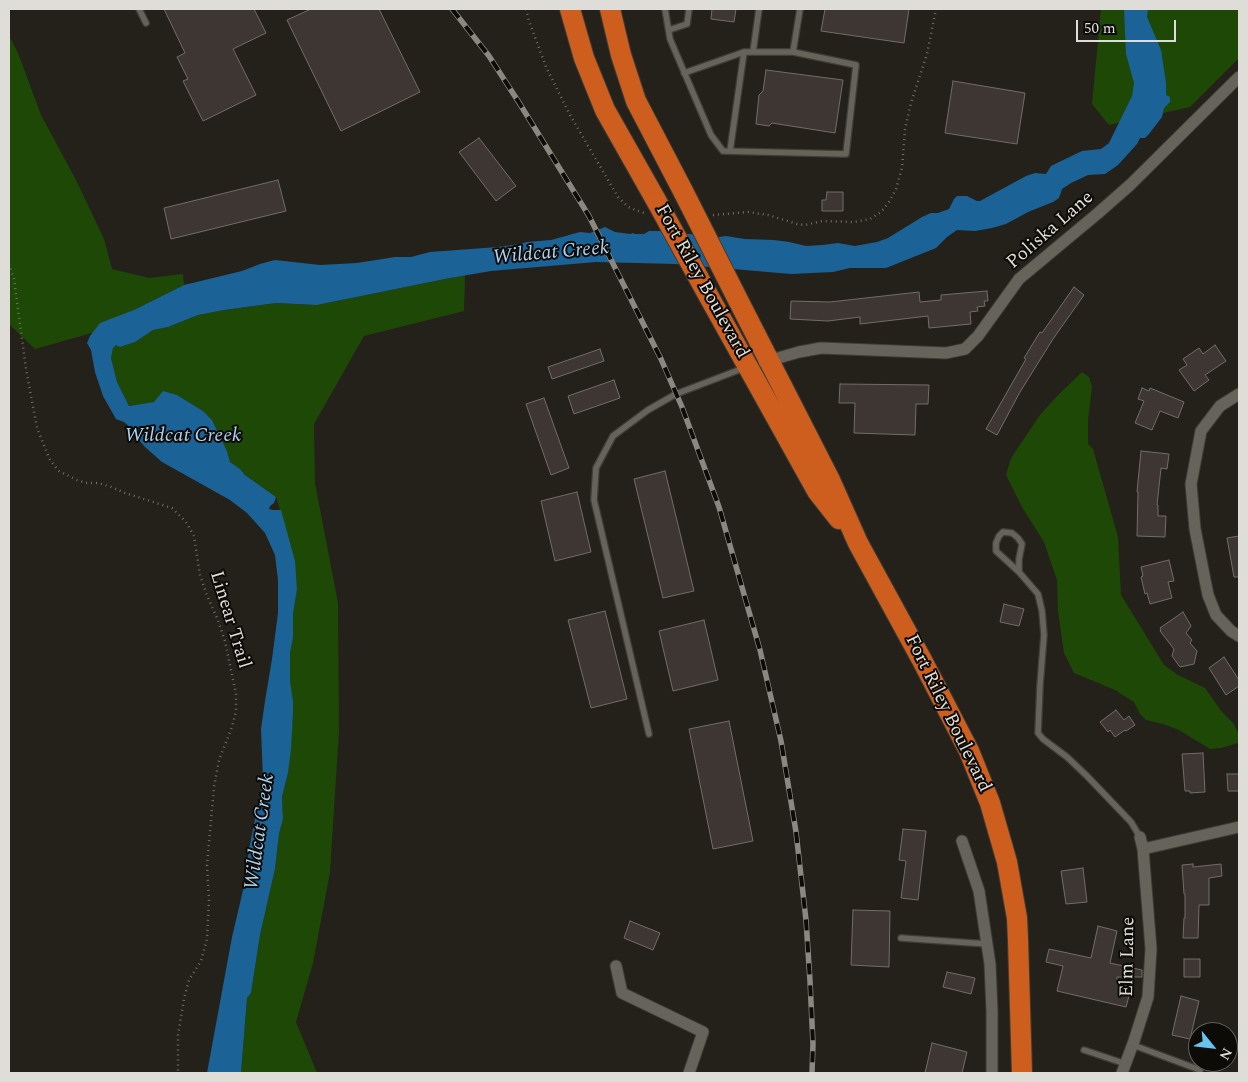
<!DOCTYPE html>
<html>
<head>
<meta charset="utf-8">
<style>
  body { margin:0 }
  #map { position:relative; width:1248px; height:1082px; overflow:hidden; background:#24211a; font-family:Spectral,serif }
  canvas { display:block }
  .frame { position:absolute; inset:0; border:10px solid #dfddd8; pointer-events:none }
  .north { position:absolute; left:1188px; top:1022px; width:50px; height:50px; box-sizing:border-box; background:#0c0b08; border:1px solid #605f5b; border-radius:50%; rotate:119deg; font-size:14px; font-weight:700; line-height:20px; text-align:center; color:#dfddd8 }
  .north::after { content:''; display:block; margin:auto; width:18px; height:22px; background:#67c4f0; clip-path:polygon(50% 0,100% 100%,50% 72%,0 100%) }
  .scale { position:absolute; left:1076px; top:20px; width:100px; height:22px; box-sizing:border-box; border:2px solid #dfddd8; border-top:0; padding-left:6px; font-size:15px; line-height:18px; white-space:nowrap; color:#dfddd8; -webkit-text-stroke:4px #0c0b08; paint-order:stroke }
</style>
</head>
<body>
<div id="map">
<canvas width="1248" height="1082"></canvas>
<div class="frame"></div>
<div class="north">N</div>
<div class="scale">50 m</div>
</div>
<script>
const context = document.querySelector('canvas').getContext('2d');
context.lineJoin = 'round';
function paint(path, color) { context.fillStyle = color; context.fill(path, 'evenodd'); }
const poly = rows => new Path2D(rows.map(r => 'M' + r).join(''));
function trace(path, color, width, dash) { context.strokeStyle = color; context.lineWidth = width; context.lineCap = dash ? 'butt' : 'round'; context.setLineDash(dash || []); context.stroke(path); }
function write(font, color, halo, rows, align = 'center') {
  context.font = font + ' Spectral,serif'; context.lineWidth = 4; context.setLineDash([]); context.textBaseline = 'middle'; context.strokeStyle = halo; context.fillStyle = color; for (const [text, x, y, turn = 0] of rows) {
    context.save(); context.translate(x, y); context.rotate((+turn || 0) * Math.PI / 180); context.textAlign = isNaN(turn) ? turn : align; if (halo) context.strokeText(text, 0, 0); context.fillText(text, 0, 0); context.restore();
  }
}
paint(poly([
  [1101,9,1239,9,1239,58,1190,107,1109,125,1092,104],
  [9,36,18,53,41,115,76,180,104,239,112,269,149,278,183,274,184,285,134,310,99,331,35,349,9,324],
  [465,275,464,311,364,336,314,424,315,483,338,603,339,730,330,872,313,963,296,1022,317,1073,241,1073,247,998,251,993,260,935,275,869,279,834,283,819,282,797,288,773,293,713,290,681,290,653,293,638,293,614,297,589,296,578,285,526,276,497,245,475,240,469,230,462,227,451,212,420,203,411,177,395,154,402,129,406,117,382,111,358,113,348,116,344,120,347,135,342,153,330,168,327,198,315,224,310,276,303,317,305],
  [1082,372,1089,377,1092,387,1088,420,1088,444,1093,449,1118,537,1121,595,1164,665,1178,675,1205,688,1222,712,1234,724,1239,735,1238,743,1221,748,1210,749,1179,730,1163,724,1146,720,1140,714,1134,702,1115,690,1074,673,1064,653,1058,611,1057,580,1044,542,1022,507,1006,475,1010,461,1015,452,1040,415,1057,396]
]), '#1e4806');
paint(poly([
  [1124,9,1148,9,1147,17,1161,50,1166,83,1166,95,1170,97,1170,102,1164,108,1162,117,1149,134,1145,138,1140,138,1137,144,1118,165,1105,174,1088,175,1071,183,1062,189,1059,198,1053,202,1028,212,1006,224,992,228,975,231,957,230,947,237,936,248,886,268,850,268,833,272,791,274,675,264,596,262,491,271,450,278,317,305,276,303,224,310,198,315,168,327,153,330,135,342,120,347,116,345,113,348,111,358,117,382,129,406,154,402,163,391,177,395,203,411,212,420,227,451,230,462,240,469,245,475,276,497,274,503,270,506,269,509,273,510,281,510,295,561,297,589,293,614,293,638,290,653,290,681,293,702,293,713,291,749,288,773,282,797,283,819,279,834,275,869,260,935,251,993,247,998,241,1073,207,1073,232,937,244,886,249,849,263,779,261,729,265,701,272,659,278,613,278,580,275,555,265,533,247,513,230,500,162,462,145,447,137,438,131,428,124,422,116,419,103,396,95,372,91,350,87,343,90,336,100,323,134,310,184,285,242,271,260,264,275,260,320,265,357,263,395,257,411,257,430,252,498,247,520,244,527,242,551,240,580,232,590,233,605,227,615,232,630,234,633,233,635,234,644,234,649,231,659,231,719,237,726,236,745,239,774,240,789,242,806,246,822,245,838,243,855,246,877,242,888,238,922,217,931,213,938,213,949,209,954,199,957,196,967,196,977,201,980,201,1026,176,1035,173,1046,174,1051,166,1057,163,1082,151,1101,149,1109,143,1132,96,1134,83,1126,54]
]), '#1b6396');
const building = poly([
  [164,9,254,9,266,33,233,49,256,95,203,121,183,81,188,79,177,57,185,53,164,9],
  [311,9,379,9,420,92,341,131,287,20,311,9],
  [712,9,736,9,734,22,711,19,712,9],
  [825,9,909,9,904,43,821,31,825,9],
  [766,70,843,80,835,133,772,123,769,126,756,124,759,95,763,91,766,70],
  [953,81,1025,93,1017,144,945,133,953,81],
  [479,138,516,186,496,201,459,152,479,138],
  [278,180,286,211,171,239,164,208,278,180],
  [827,192,843,192,843,211,822,211,822,200,826,200,827,192],
  [1074,287,1084,295,1053,339,1020,392,997,435,986,429,1026,359,1024,358,1040,332,1042,333,1074,287],
  [987,291,988,301,984,301,985,306,977,307,978,311,970,312,971,324,929,328,928,316,860,324,860,317,828,321,790,319,791,301,830,302,919,292,920,302,941,300,941,295,987,291],
  [1215,345,1226,361,1205,375,1209,380,1194,391,1179,370,1187,365,1183,359,1199,348,1203,354,1215,345],
  [600,349,604,361,552,379,548,367,600,349],
  [614,380,620,398,574,414,568,396,614,380],
  [840,384,929,385,928,404,916,404,915,435,854,433,855,403,839,403,840,384],
  [1142,388,1149,391,1150,388,1184,402,1178,418,1160,411,1152,430,1135,423,1144,401,1138,399,1142,388],
  [544,398,569,468,551,475,526,404,544,398],
  [1141,451,1169,454,1167,469,1161,468,1157,505,1158,505,1158,516,1166,516,1165,537,1137,536,1138,492,1137,492,1141,451],
  [665,471,694,591,663,598,634,479,665,471],
  [577,492,591,552,555,561,541,501,577,492],
  [1239,536,1239,577,1234,577,1227,538,1239,536],
  [1169,560,1174,581,1168,582,1172,598,1150,604,1147,593,1145,594,1141,577,1143,576,1141,567,1169,560],
  [1004,604,1024,609,1019,626,1000,622,1004,604],
  [605,611,627,699,591,708,568,620,605,611],
  [1183,612,1191,626,1186,633,1192,640,1190,643,1197,651,1194,664,1180,667,1172,656,1174,649,1160,631,1161,630,1160,628,1183,612],
  [704,620,718,680,673,691,659,631,704,620],
  [1224,657,1239,680,1239,686,1226,695,1209,668,1224,657],
  [1116,710,1124,720,1129,716,1135,725,1126,731,1125,730,1115,737,1110,730,1108,732,1100,722,1116,710],
  [729,721,753,841,713,849,689,729,729,721],
  [1203,753,1205,792,1190,793,1190,791,1185,791,1182,754,1203,753],
  [1227,774,1239,774,1239,791,1228,791,1227,774],
  [903,829,926,831,918,900,901,898,906,861,899,860,903,829],
  [1193,864,1193,867,1221,864,1222,876,1209,878,1209,905,1199,905,1198,938,1183,938,1184,918,1185,918,1185,894,1184,894,1182,865,1193,864],
  [1083,868,1087,902,1066,904,1061,871,1083,868],
  [853,910,890,911,889,967,851,965,853,910],
  [630,921,660,933,653,950,624,938,630,921],
  [1098,926,1117,931,1110,963,1142,970,1142,977,1117,977,1117,981,1132,985,1126,1007,1057,991,1063,966,1046,962,1049,949,1091,958,1098,926],
  [1184,959,1200,959,1200,977,1184,977,1184,959],
  [947,972,975,978,971,994,943,987,947,972],
  [1181,996,1199,1001,1190,1039,1172,1035,1181,996],
  [932,1043,967,1052,962,1073,925,1073,932,1043]
]);
paint(building, '#3d3632');
trace(building, '#746c67', 1);
const lane = poly([
  [139,9,146,23],
  [665,9,670,39,711,135,723,151,846,154,856,65,793,52,800,9],
  [669,30,687,24,689,9],
  [753,52,759,9],
  [684,73,744,52,793,52],
  [730,151,744,52],
  [1019,572,1019,559,1022,544,1018,538,1012,533,1003,532,999,536,996,543,996,551,1019,572,1038,594,1042,611,1044,635,1040,685,1038,733,1043,739,1067,757,1087,776,1131,822,1140,837],
  [649,734,594,500,596,468,613,436,648,410,676,394,744,368],
  [901,938,987,944],
  [1133,1045,1200,1070],
  [1084,1050,1126,1064]
]);
const street = poly([
  [764,362,799,352,821,348,946,353,965,349,978,336,1019,279,1097,214,1130,185,1239,77],
  [1239,394,1220,406,1201,431,1191,484,1195,529,1208,595,1216,615,1231,631,1239,636],
  [962,841,979,891,990,964,992,1011,992,1073],
  [1143,849,1239,827],
  [616,966,622,993,703,1032,689,1073],
  [1122,1073,1134,1041,1148,997,1151,949,1143,849,1140,837]
]);
const highway = poly([
  [570,9,584,58,605,110,657,202],
  [610,9,621,55,636,101,684,193],
  [708,295,817,491,839,519],
  [736,296,830,480,858,543,923,662,969,751,990,803,1007,862,1017,918,1018,940,1022,1073]
]);
trace(lane, '#3f3d38', 8);
trace(street, '#3f3d38', 13);
trace(highway, '#3f3d38', 22);
trace(poly([
  [526,9,529,21,546,67,570,115,618,197,628,207,641,212,645,213],
  [713,215,748,212,768,215,797,224,805,225,822,221,854,222,870,219,881,212,889,202,896,189,902,168,905,129,911,103,927,54,936,9],
  [9,264,14,279,26,369,37,428,50,460,59,471,77,480,86,483,98,483,111,487,125,493,172,508,186,522,194,536,200,575,206,593,217,618,225,641,236,694,236,711,232,727,219,760,214,787,207,865,209,900,207,939,201,961,189,980,184,999,178,1035,178,1073]
]), '#706e67', 2.5, [1, 4]);
trace(lane, '#66635a', 5.5);
trace(street, '#66635a', 11);
trace(highway, '#ce5e1d', 20);
const rail = poly([
  [452,9,489,56,518,101,589,216,661,359,682,407,719,507,760,650,781,741,796,832,806,920,810,981,813,1044,812,1073]
]);
trace(rail, '#8b8882', 5.5);
trace(rail, '#0c0b08', 4, [11]);
const highwayBridge = poly([
  [684,193,736,296],
  [657,202,708,295]
]);
trace(highwayBridge, '#3f3d38', 22, []);
trace(highwayBridge, '#ce5e1d', 20);
write('19px', '#dfddd8', '#0c0b08', [
  ["Poliska Lane",1051,231,-41],
  ["Fort Riley Boulevard",701,282,61],
  ["Linear Trail",229,620,73],
  ["Fort Riley Boulevard",947,714,64],
  ["Elm Lane",1129,957,-89]
]);
write('italic 20px', '#afd1ef', '#0c0b08', [
  ["Wildcat Creek",551,254,-5],
  ["Wildcat Creek",183,437],
  ["Wildcat Creek",261,832,-82]
]);
</script>
</body>
</html>
